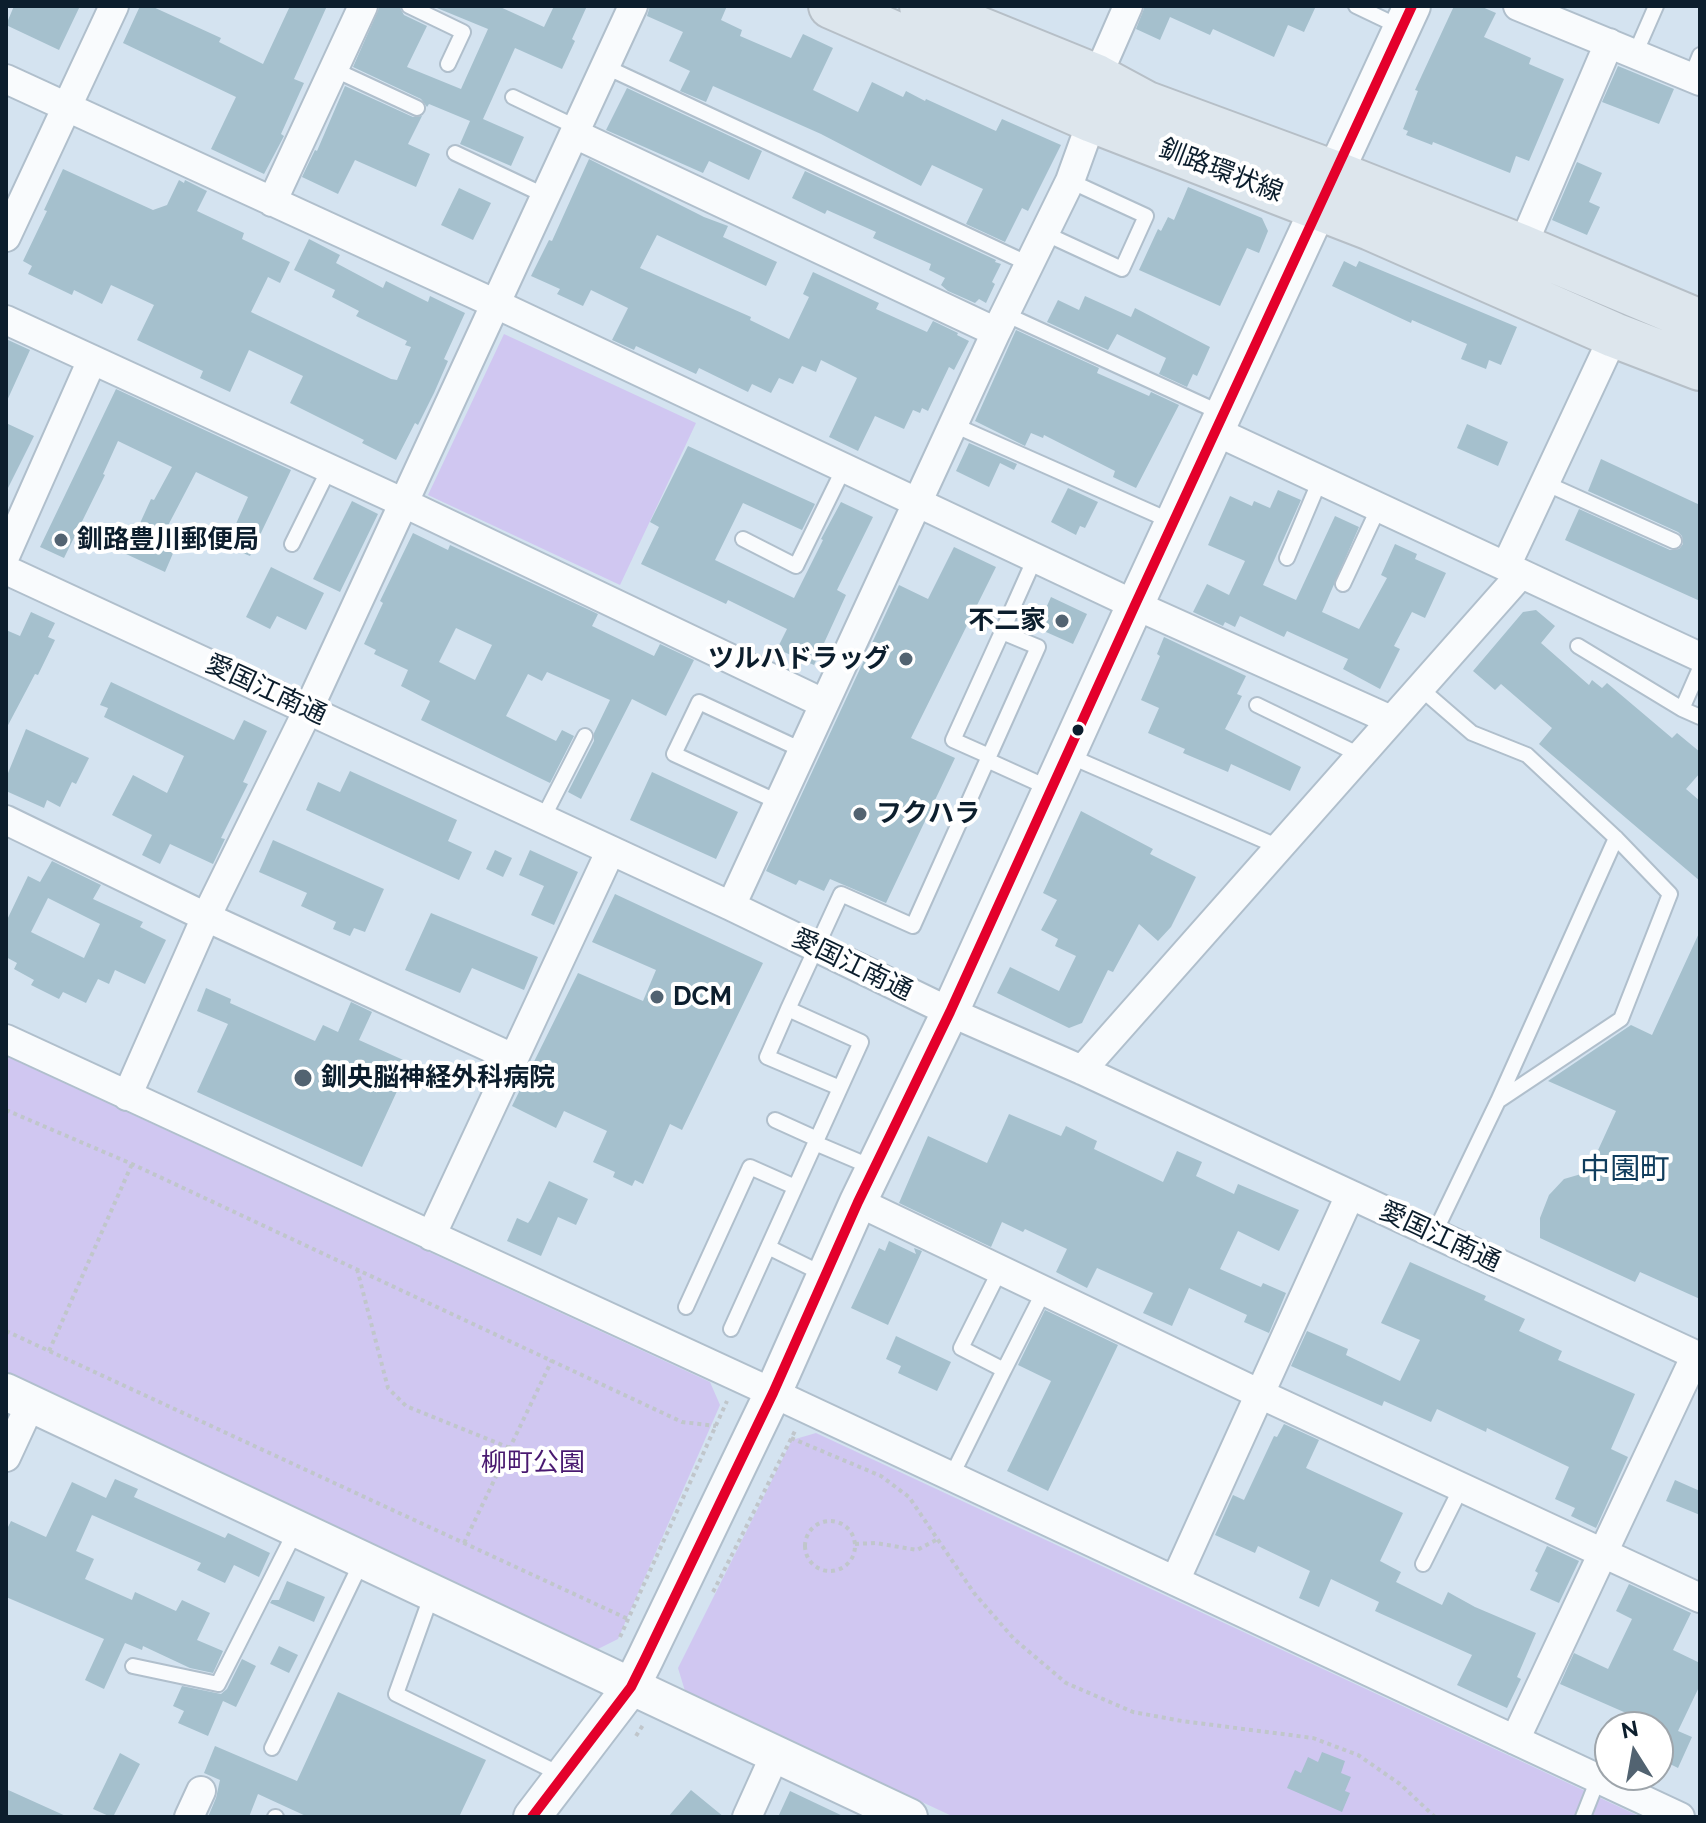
<!DOCTYPE html>
<html>
<head>
<meta charset="utf-8">
<style>
  body { margin:0 }
  #map { position:relative; width:1706px; height:1823px; overflow:hidden; background:#d4e3f0; font-family:Raleway,sans-serif }
  canvas { display:block }
  .frame { position:absolute; inset:0; border:8px solid #0c1e2d; pointer-events:none }
  .north { position:absolute; left:1594px; top:1711px; width:80px; height:80px; box-sizing:border-box; background:#fff; border:2px solid #9ea5ab; border-radius:50%; rotate:349deg; font-size:22px; font-weight:700; line-height:32px; text-align:center; color:#0c1e2d }
  .north::after { content:''; display:block; margin:auto; width:28px; height:36px; background:#526371; clip-path:polygon(50% 0,100% 100%,50% 72%,0 100%) }
</style>
</head>
<body>
<div id="map">
<canvas width="1706" height="1823"></canvas>
<div class="frame"></div>
<div class="north">N</div>
</div>
<script>
const context = document.querySelector('canvas').getContext('2d');
context.lineJoin = 'round';
function paint(path, color) { context.fillStyle = color; context.fill(path, 'evenodd'); }
const poly = rows => new Path2D(rows.map(r => 'M' + r).join(''));
function trace(path, color, width, dash) { context.strokeStyle = color; context.lineWidth = width; context.lineCap = dash ? 'butt' : 'round'; context.setLineDash(dash || []); context.stroke(path); }
function write(font, color, halo, rows, align = 'center') {
  context.font = font + ' Raleway,"Noto Sans JP",sans-serif'; context.lineWidth = 8; context.setLineDash([]); context.textBaseline = 'middle'; context.strokeStyle = halo; context.fillStyle = color; for (const [text, x, y, turn = 0] of rows) {
    context.save(); context.translate(x, y); context.rotate((+turn || 0) * Math.PI / 180); context.textAlign = isNaN(turn) ? turn : align; if (halo) context.strokeText(text, 0, 0); context.fillText(text, 0, 0); context.restore();
  }
}
paint(poly([
  [504,334,696,423,620,585,428,495],
  [6,1056,710,1382,720,1405,618,1639,590,1653,6,1377],
  [816,1433,1641,1817,954,1817,685,1691,678,1668,792,1440]
]), '#d0c7f1');
paint(poly([
  [14,6,80,6,59,50,6,25],
  [140,6,151,6,221,38,219,42,263,64,290,6,327,6,294,79,304,83,281,134,284,136,264,174,211,149,236,97,123,43],
  [380,6,399,6,404,15,427,26,407,67,461,89,488,29,432,6,498,6,544,27,554,6,587,6,572,39,575,41,562,69,515,48,483,119,524,137,511,166,460,144,470,121,429,104,427,107,421,99,353,67],
  [650,6,727,6,721,20,742,30,740,36,791,58,803,34,833,48,813,90,858,112,872,82,903,97,906,91,925,101,926,99,996,131,1002,119,1061,145,1028,211,1022,208,1005,242,966,224,983,189,932,165,921,186,821,134,713,86,706,102,680,91,690,71,669,61,683,32,647,16],
  [1145,6,1316,6,1304,32,1288,25,1274,57,1213,29,1210,35,1170,17,1160,40,1136,29],
  [1454,6,1480,6,1496,13,1484,37,1531,58,1529,64,1564,79,1529,161,1516,156,1510,173,1433,142,1432,145,1406,135,1408,131,1403,129,1418,91,1415,90],
  [1618,66,1674,89,1659,124,1602,102],
  [345,86,413,117,422,116,408,144,430,154,416,187,355,160,338,194,302,177,315,150,317,151],
  [627,88,762,151,749,180,709,161,703,173,606,130],
  [589,159,704,217,728,226,723,237,777,262,766,286,657,235,640,268,751,317,750,320,789,339,809,297,803,294,813,272,879,303,876,309,927,332,933,321,958,333,957,335,969,341,954,370,949,367,928,411,922,408,920,413,913,410,904,429,875,416,858,451,829,437,857,378,821,360,816,372,802,366,793,384,779,378,771,393,752,384,748,392,699,368,696,374,636,346,634,350,612,340,628,308,591,290,583,306,557,294,560,289,531,276,549,240,552,241],
  [1577,162,1602,173,1589,202,1600,207,1587,235,1552,220],
  [63,169,153,210,167,205,179,180,184,183,185,180,207,191,197,211,244,233,242,239,290,262,280,283,268,277,251,312,391,379,397,380,411,347,405,345,407,341,356,316,359,311,332,297,335,290,294,270,309,239,340,255,336,263,383,288,386,281,428,302,430,296,465,313,444,359,448,361,434,393,418,425,415,423,396,460,362,443,364,440,290,403,303,376,249,350,230,392,200,378,203,371,137,340,154,305,111,285,102,304,74,290,72,295,28,274,32,266,23,261,47,211,44,210],
  [805,171,996,260,995,262,1001,264,992,282,995,284,986,303,979,299,975,303,948,291,941,285,945,278,929,270,931,264,873,238,876,232,827,210,825,214,792,198],
  [1188,187,1262,218,1268,231,1259,253,1247,248,1220,306,1139,270,1158,229,1161,231,1168,217,1174,220],
  [459,188,491,203,473,240,441,225],
  [1344,261,1356,267,1359,261,1517,327,1501,365,1489,360,1486,369,1461,359,1467,344,1412,320,1411,323,1332,286],
  [1085,296,1131,317,1135,308,1210,347,1197,376,1193,374,1187,387,1159,374,1166,358,1117,334,1108,350,1047,322,1058,300,1079,310],
  [1016,330,1099,368,1097,373,1149,396,1151,392,1179,405,1136,488,1113,477,1115,471,1044,435,1043,438,1031,433,1025,446,975,421],
  [6,339,30,350,6,403],
  [116,389,291,470,250,556,226,546,248,497,196,472,162,537,177,544,165,572,126,554,151,499,154,500,172,467,118,441,103,474,105,475,64,558,40,547],
  [6,423,34,436,6,492],
  [1467,424,1508,442,1498,466,1457,448],
  [969,443,1017,464,1014,470,1000,463,989,487,956,471],
  [688,446,815,504,802,530,743,503,715,560,794,598,823,540,821,539,841,502,873,517,837,590,846,595,814,665,777,649,787,629,728,600,726,604,641,564,659,527,650,522],
  [1601,459,1700,505,1700,601,1565,540,1579,509,1670,550,1679,549,1683,544,1682,536,1678,532,1588,491],
  [1068,488,1098,502,1085,528,1080,526,1076,535,1051,522],
  [1278,490,1301,500,1263,585,1296,600,1335,516,1359,527,1322,612,1359,629,1387,578,1381,575,1395,544,1417,554,1415,559,1446,573,1425,618,1412,612,1394,646,1400,649,1380,689,1343,669,1348,659,1287,631,1284,637,1240,616,1235,627,1225,622,1223,626,1193,612,1207,584,1229,595,1245,561,1208,545,1230,496,1252,506,1254,501,1270,508],
  [352,501,378,514,340,592,313,579],
  [413,533,448,550,450,545,598,614,592,626,654,656,660,644,694,660,666,716,632,699,581,799,568,792,594,741,594,733,610,700,547,672,542,681,528,674,506,716,556,741,562,730,574,736,550,783,421,720,430,701,401,686,408,670,374,654,376,650,364,644,383,603,380,601],
  [456,628,492,645,475,680,439,662],
  [954,547,996,567,911,738,955,758,886,903,830,879,824,891,799,880,796,885,766,871,899,585,928,599],
  [271,567,324,593,306,630,277,616,270,629,246,617],
  [1051,597,1087,614,1073,644,1037,628],
  [1536,610,1555,626,1541,643,1589,685,1592,680,1602,688,1607,683,1672,738,1677,733,1700,752,1700,773,1686,789,1700,801,1700,881,1539,744,1552,728,1501,684,1495,690,1473,671,1523,612],
  [31,612,55,623,48,637,55,640,38,675,35,674,6,729,6,630,20,636],
  [1164,637,1246,676,1237,694,1242,696,1225,729,1301,767,1290,791,1231,764,1228,772,1183,753,1185,749,1148,733,1159,708,1141,700,1160,656,1157,654],
  [111,682,234,740,244,720,267,731,243,782,248,784,221,838,225,839,213,864,170,844,160,864,142,855,152,835,112,815,133,775,167,793,184,756,104,717,108,708,100,705],
  [26,729,89,758,76,784,72,782,60,807,47,800,44,808,6,791,6,778],
  [350,771,457,820,448,841,472,852,459,880,306,810,318,782,340,792],
  [652,772,738,812,716,859,630,820],
  [1081,811,1153,849,1150,854,1196,877,1171,927,1158,941,1139,924,1113,972,1108,970,1082,1023,1069,1028,997,993,1010,967,1059,991,1076,956,1055,946,1058,939,1041,930,1057,900,1043,893],
  [273,840,384,889,365,932,354,928,350,936,333,929,336,922,301,906,307,893,259,872],
  [495,850,512,858,503,877,486,869],
  [530,850,578,872,554,925,531,915,544,886,519,875],
  [52,861,101,885,93,899,143,922,140,927,166,940,145,984,115,970,109,984,98,979,86,1003,63,992,59,999,31,985,34,980,14,969,17,963,6,957,6,922,28,876,40,882],
  [48,898,100,924,84,958,31,932],
  [615,894,763,963,682,1130,670,1124,643,1184,635,1180,632,1186,613,1177,615,1172,593,1162,607,1131,564,1111,556,1128,512,1106,578,973,643,1001,656,970,592,942],
  [431,913,538,957,524,990,472,968,460,993,405,970],
  [1700,931,1700,1299,1640,1272,1635,1282,1540,1238,1540,1218,1549,1195,1564,1179,1588,1172,1616,1111,1548,1081,1631,1025,1652,1035],
  [206,988,231,999,230,1003,315,1041,323,1025,338,1032,351,1002,372,1012,359,1040,410,1063,362,1167,197,1092,228,1024,197,1011],
  [1009,1114,1061,1136,1066,1126,1097,1141,1094,1149,1163,1182,1177,1151,1202,1162,1196,1176,1234,1194,1238,1184,1299,1210,1279,1251,1238,1231,1220,1269,1261,1287,1263,1283,1286,1293,1269,1333,1244,1322,1247,1315,1189,1288,1172,1326,1143,1313,1153,1293,1097,1268,1087,1288,1056,1272,1067,1249,1025,1229,1023,1232,1002,1222,991,1247,899,1203,928,1136,987,1163],
  [549,1181,588,1199,576,1225,558,1217,541,1256,507,1241,517,1218,528,1223,531,1219],
  [889,1241,916,1254,914,1248,922,1251,888,1325,851,1308,879,1248,885,1251],
  [1410,1262,1486,1296,1484,1300,1525,1319,1519,1331,1562,1351,1558,1360,1635,1394,1611,1449,1628,1457,1596,1528,1571,1516,1575,1508,1555,1499,1569,1467,1487,1428,1486,1432,1437,1409,1431,1422,1384,1401,1382,1406,1291,1366,1307,1331,1348,1349,1346,1355,1400,1381,1420,1340,1381,1323],
  [1045,1310,1118,1345,1048,1491,1007,1471,1051,1381,1018,1365],
  [896,1336,951,1362,937,1391,898,1373,901,1366,886,1359],
  [1284,1424,1319,1440,1306,1468,1403,1513,1380,1561,1401,1572,1396,1582,1442,1605,1448,1592,1475,1607,1536,1633,1517,1677,1521,1679,1507,1708,1457,1685,1472,1655,1375,1611,1379,1602,1331,1579,1319,1607,1299,1598,1310,1571,1258,1546,1255,1553,1215,1535,1233,1495,1244,1500,1274,1436,1277,1437],
  [115,1479,138,1489,134,1497,225,1538,228,1533,270,1553,259,1577,234,1565,225,1583,197,1570,201,1563,92,1515,76,1551,94,1559,85,1579,132,1600,135,1592,176,1611,182,1600,210,1613,197,1640,223,1651,213,1673,190,1668,143,1646,142,1650,125,1643,104,1689,85,1680,104,1639,6,1597,6,1531,11,1521,46,1537,72,1482,106,1498],
  [1675,1480,1700,1491,1700,1515,1666,1501],
  [1547,1546,1579,1561,1559,1603,1530,1590,1538,1573,1535,1571],
  [287,1581,325,1597,314,1622,270,1603,272,1600,279,1600],
  [1629,1584,1691,1613,1673,1650,1700,1663,1700,1685,1678,1731,1692,1737,1678,1768,1664,1761,1658,1774,1658,1727,1560,1684,1574,1653,1608,1669,1632,1619,1616,1611],
  [279,1646,298,1655,289,1673,270,1664],
  [242,1659,256,1666,236,1707,223,1701,208,1736,178,1723,184,1711,173,1706,182,1686,221,1694,227,1689],
  [338,1692,486,1760,459,1817,308,1817,258,1794,249,1817,208,1817,216,1798,220,1780,204,1773,215,1746,297,1781],
  [1322,1752,1345,1761,1341,1773,1351,1777,1345,1791,1350,1793,1342,1812,1287,1788,1295,1770,1301,1773,1308,1757,1318,1762],
  [120,1753,140,1764,113,1817,111,1817,93,1809],
  [6,1789,68,1817,6,1817],
  [691,1790,724,1817,668,1817],
  [790,1791,845,1817,778,1817]
]), '#a5c0cd');
const service = poly([
  [409,6,463,32,448,64],
  [1356,6,1402,28],
  [1635,54,1656,6],
  [606,67,1029,264],
  [333,69,417,108],
  [1691,77,1700,55],
  [513,97,578,128],
  [455,153,546,196],
  [1044,233,1122,269,1146,216,1070,181],
  [1005,314,1223,414],
  [954,425,1173,522],
  [1545,483,1674,541],
  [743,539,796,566,844,468],
  [292,544,330,467],
  [1287,558,1320,480],
  [1343,584,1379,507],
  [1578,646,1682,709],
  [1700,668,1682,709,1700,717],
  [1420,688,1472,733,1527,755,1616,838,1670,894,1621,1019,1498,1101],
  [1257,705,1360,755],
  [1067,755,1279,847],
  [989,756,953,740,1002,632],
  [987,760,1051,789],
  [778,802,674,754,699,702,802,750],
  [542,820,585,736],
  [788,1009,767,1057,840,1088],
  [775,1120,817,1139],
  [815,1143,874,1168],
  [1434,1234,1498,1101,1616,838],
  [768,1247,825,1275],
  [686,1307,750,1167,795,1187],
  [731,1329,861,1042,788,1009,841,894,913,926,1038,647,1002,632,1035,558],
  [1004,1370,1044,1291],
  [951,1477,1004,1370,961,1348,1000,1270],
  [1423,1564,1461,1488],
  [432,1594,396,1694,562,1775],
  [133,1666,218,1684,296,1530],
  [272,1748,362,1561],
  [275,1817,276,1817],
  [1583,1817,1598,1779]
]);
const minor = poly([
  [1518,6,1700,81],
  [1097,77,1128,6],
  [6,79,496,304,1135,605,1391,720],
  [575,134,996,332],
  [272,202,363,6],
  [6,237,114,6],
  [1522,247,1609,43],
  [6,320,402,502,823,703],
  [1215,431,1700,657],
  [6,554,92,360],
  [1506,566,1614,335],
  [6,570,731,906,950,1012,1082,1070,1700,1357],
  [6,820,206,917,513,1058],
  [731,906,996,332,1070,181,1092,120],
  [6,1039,773,1393,1680,1817],
  [1082,1070,1521,574],
  [127,1096,206,917,308,710,633,6],
  [858,1202,1260,1394,1700,1598],
  [431,1236,610,852],
  [6,1457,31,1403],
  [1175,1581,1350,1195],
  [1515,1740,1696,1355],
  [189,1817,201,1791],
  [747,1817,775,1755]
]);
const tertiary = poly([
  [6,1392,909,1817],
  [532,1817,631,1687,645,1659,773,1393,858,1202,950,1012,1135,605,1412,6]
]);
const primary = poly([
  [831,6,1092,120,1371,228,1614,335,1700,368],
  [922,6,1097,77,1147,104,1334,173,1522,247,1700,322]
]);
trace(service, '#b0bfcc', 18);
trace(minor, '#b0bfcc', 32);
trace(tertiary, '#b0bfcc', 40);
trace(primary, '#b6bfc7', 48);
trace(poly([
  [6,1110,132,1164,682,1422,716,1426],
  [357,1269,388,1388,406,1406,510,1448],
  [6,1331,628,1619],
  [49,1351,132,1164],
  [791,1438,881,1476,909,1497,974,1593,1014,1639,1066,1683,1133,1712,1182,1721,1313,1738,1358,1755,1400,1784,1435,1817],
  '805 1546a25 25 0 1 1 50 0a25 25 0 1 1-50 0Z',
  [464,1543,552,1360],
  [855,1544,876,1543,917,1550,938,1539],
  [713,1592,796,1429],
  [620,1637,727,1401],
  [636,1736,643,1725]
]), '#c0c6cb', 4, [4, 4]);
trace(service, '#f9fbfd', 14);
trace(minor, '#f9fbfd', 28);
trace(tertiary, '#f9fbfd', 36);
trace(primary, '#dde6ed', 44);
trace(poly([
  [532,1817,631,1687,645,1659,773,1393,858,1202,950,1012,1135,605,1412,6]
]), '#e4002b', 10);
for (const [x, y, r, color] of [
  [61,540,8,"#526371"],
  [1062,621,8,"#526371"],
  [906,659,8,"#526371"],
  [1078,730,7,"#0c1e2d"],
  [860,814,8,"#526371"],
  [657,997,8,"#526371"],
  [303,1078,10,"#526371"]
]) { const dot = new Path2D(); dot.arc(x, y, r, 0, 2 * Math.PI); context.fillStyle = color; context.fill(dot); trace(dot, '#fff', 3); }
write('26px', '#0c1e2d', '#fff', [
  ["釧路環状線",1221,171,21],
  ["愛国江南通",266,690,25],
  ["愛国江南通",852,965,26],
  ["愛国江南通",1440,1237,25]
]);
write('bold 26px', '#0c1e2d', '#fff', [
  ["釧路豊川郵便局",77,540],
  ["不二家",1046,621,"right"],
  ["ツルハドラッグ",890,659,"right"],
  ["フクハラ",876,814],
  ["DCM",673,997],
  ["釧央脳神経外科病院",321,1078]
], 'left');
write('26px', '#491970', '#fff', [
  ["柳町公園",533,1463]
]);
write('30px', '#103d5d', '#fff', [
  ["中園町",1625,1170]
]);
</script>
</body>
</html>
